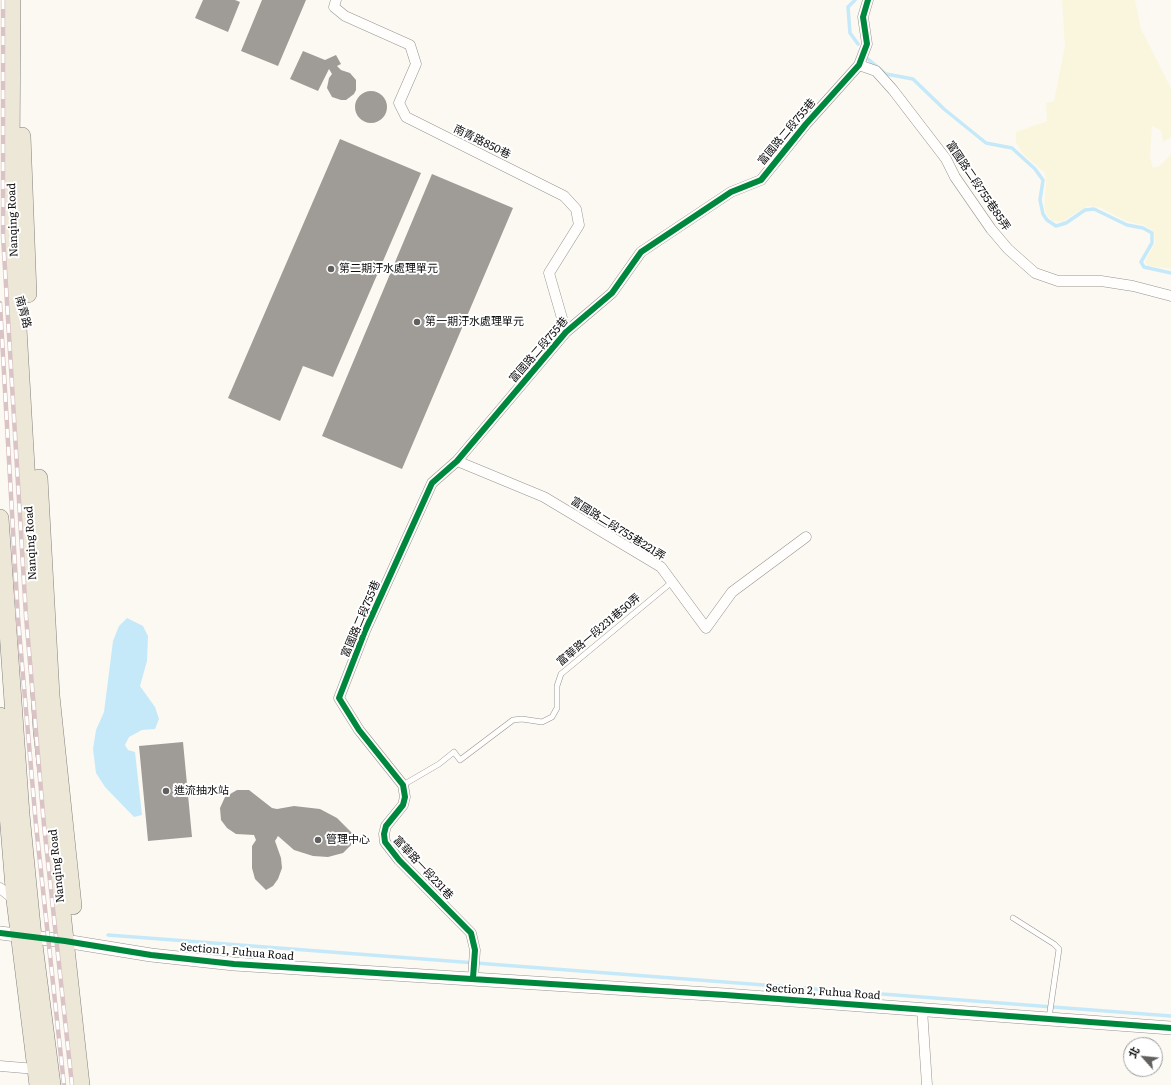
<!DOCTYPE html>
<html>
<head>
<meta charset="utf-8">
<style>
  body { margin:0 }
  #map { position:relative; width:1171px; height:1085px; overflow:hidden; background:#fcf9f2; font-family:Literata,"Noto Sans TC",serif }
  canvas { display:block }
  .north { position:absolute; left:1123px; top:1037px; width:40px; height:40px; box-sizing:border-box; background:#fff; border:1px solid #9f9f9f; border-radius:50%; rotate:297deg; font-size:11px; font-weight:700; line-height:16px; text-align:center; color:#0e0e0e }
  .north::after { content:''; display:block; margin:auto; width:14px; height:18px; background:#61605e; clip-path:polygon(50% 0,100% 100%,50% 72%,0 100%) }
</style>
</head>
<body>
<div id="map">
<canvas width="1171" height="1085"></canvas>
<div class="north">北</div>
</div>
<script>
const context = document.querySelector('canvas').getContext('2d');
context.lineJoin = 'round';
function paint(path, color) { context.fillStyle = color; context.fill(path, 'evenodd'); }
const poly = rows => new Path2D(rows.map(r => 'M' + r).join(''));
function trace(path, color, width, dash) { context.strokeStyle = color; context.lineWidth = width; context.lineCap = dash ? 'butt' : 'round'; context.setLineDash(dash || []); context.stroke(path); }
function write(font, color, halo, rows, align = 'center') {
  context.font = font + ' Literata,"Noto Sans TC",serif'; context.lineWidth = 4; context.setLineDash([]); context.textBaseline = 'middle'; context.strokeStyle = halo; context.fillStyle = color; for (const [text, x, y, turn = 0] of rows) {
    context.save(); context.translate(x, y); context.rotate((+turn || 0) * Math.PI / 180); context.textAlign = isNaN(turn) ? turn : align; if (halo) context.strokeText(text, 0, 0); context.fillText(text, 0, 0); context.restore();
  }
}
paint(poly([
  [1062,0,1135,0,1141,29,1171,88,1171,137,1163,142,1161,130,1152,126,1150,157,1153,168,1160,166,1171,154,1171,269,1148,266,1145,261,1155,243,1154,232,1144,225,1126,221,1101,208,1089,206,1072,215,1063,222,1053,221,1048,217,1044,207,1046,183,1045,173,1024,155,1016,143,1016,132,1047,121,1046,103,1054,101,1065,46]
]), '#faf6dd');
paint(poly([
  [127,618,143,626,148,636,147,661,140,686,155,707,159,719,155,729,142,730,129,737,125,745,128,750,135,752,142,815,134,817,105,787,96,773,93,749,96,730,104,712,113,641,119,626]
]), '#c5e9f9');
trace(poly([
  [855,0,848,7,850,33,858,44],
  [868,59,886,74,913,79,944,109,986,143,1012,148,1035,169,1043,180,1040,200,1043,214,1047,220,1056,226,1066,223,1085,210,1094,209,1127,225,1143,228,1152,233,1152,243,1141,262,1144,267,1171,273],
  [108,935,1171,1016]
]), '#c5e9f9', 3.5);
paint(poly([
  [203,0,235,0,240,2,228,32,195,18],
  [262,0,306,0,278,66,241,51],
  [303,51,325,60,336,55,341,64,337,66,341,70,350,73,356,80,356,90,354,94,346,100,341,100,332,97,327,88,329,78,332,74,329,69,318,91,290,79],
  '355 107a16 16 0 1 1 32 0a16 16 0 1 1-32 0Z',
  [340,139,421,173,333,377,303,366,280,421,228,398],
  [432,174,513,208,402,469,322,436],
  [183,742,192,837,148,841,139,746],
  [237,790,249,790,272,808,277,809,294,806,320,809,337,818,353,834,352,844,343,853,328,857,313,856,294,850,278,836,275,841,281,858,282,868,278,879,273,886,266,890,255,879,252,868,252,846,256,840,254,835,236,834,227,828,221,820,220,808,225,797]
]), '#9f9c98');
const service = poly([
  [403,785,439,764,454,752,460,760,513,720,522,719,542,722,552,717,557,708,557,686,561,674,672,582],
  [1013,918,1054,944,1059,949,1049,1018]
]);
const minor = poly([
  [336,0,334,7,345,16,410,45,416,64,399,103,406,117,564,196,576,209,579,225,549,273,566,332],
  [859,65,876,71,893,90,946,159,955,177,991,229,1008,249,1035,273,1058,281,1101,281,1133,286,1171,296],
  [457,461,544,497,661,567,706,628,732,592,806,537],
  [0,888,15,900],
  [473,978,475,950,471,933,399,860,385,842,384,834,386,826,403,805,405,797,403,785,359,730,339,698,365,631,432,483,457,461,566,332,612,293,641,252,731,192,761,180,806,124,859,65,867,44,863,17,868,0],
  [922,1009,927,1085],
  [0,1066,36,1069]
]);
const tertiary = poly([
  [0,933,65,941,151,955,234,964,725,995,1171,1028]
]);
const primary = poly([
  [12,0,11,161,14,259,36,640,42,731,81,1085],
  [22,136,28,294],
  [39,478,51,696,73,906],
  [0,518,21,815,33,937,52,1085],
  [0,716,15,900,38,1085]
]);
trace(service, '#959491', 6);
trace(minor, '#959491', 11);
trace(tertiary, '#959491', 14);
trace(primary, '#82817e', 18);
trace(service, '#fffefd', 5);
trace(minor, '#fffefd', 10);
trace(tertiary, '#fffefd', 13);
trace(primary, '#ede7d8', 17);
const rail = poly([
  [3,0,3,236,26,616,44,825,72,1085],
  [0,303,18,618,36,825,64,1085]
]);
trace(rail, '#dac3c4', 4.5);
trace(rail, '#fff', 3, [9]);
trace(poly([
  [0,933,65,941,151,955,234,964,725,995,1171,1028],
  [473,978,475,950,471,933,399,860,385,842,384,834,386,826,403,805,405,797,403,785,359,730,339,698,365,631,432,483,457,461,566,332,612,293,641,252,731,192,761,180,806,124,859,65,867,44,863,17,868,0]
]), '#00873e', 6);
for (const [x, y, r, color] of [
  [331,269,4,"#61605e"],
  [417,322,4,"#61605e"],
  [166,791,4,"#61605e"],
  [318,840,4,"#61605e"]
]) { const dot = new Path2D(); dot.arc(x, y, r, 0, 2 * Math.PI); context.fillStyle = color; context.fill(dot); trace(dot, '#fff', 1.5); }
write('11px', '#0e0e0e', '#fff', [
  ["富國路二段755巷",787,132,-50],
  ["南青路850巷",482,142,26],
  ["富國路二段755巷85弄",978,186,56],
  ["Nanqing Road",13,220,-92],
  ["南青路",23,312,75],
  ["富國路二段755巷",539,350,-49],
  ["富國路二段755巷221弄",618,529,32],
  ["Nanqing Road",31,543,-93],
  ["富國路二段755巷",361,619,-67],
  ["富華路一段231巷50弄",599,630,-40],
  ["Nanqing Road",57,866,-96],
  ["富華路一段231巷",423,868,47],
  ["Section 1, Fuhua Road",237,952,5],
  ["Section 2, Fuhua Road",823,992,4]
]);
write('11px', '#0e0e0e', '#fff', [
  ["第二期汙水處理單元",339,269],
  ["第一期汙水處理單元",425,322],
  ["進流抽水站",174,791],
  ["管理中心",326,840]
], 'left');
</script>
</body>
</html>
